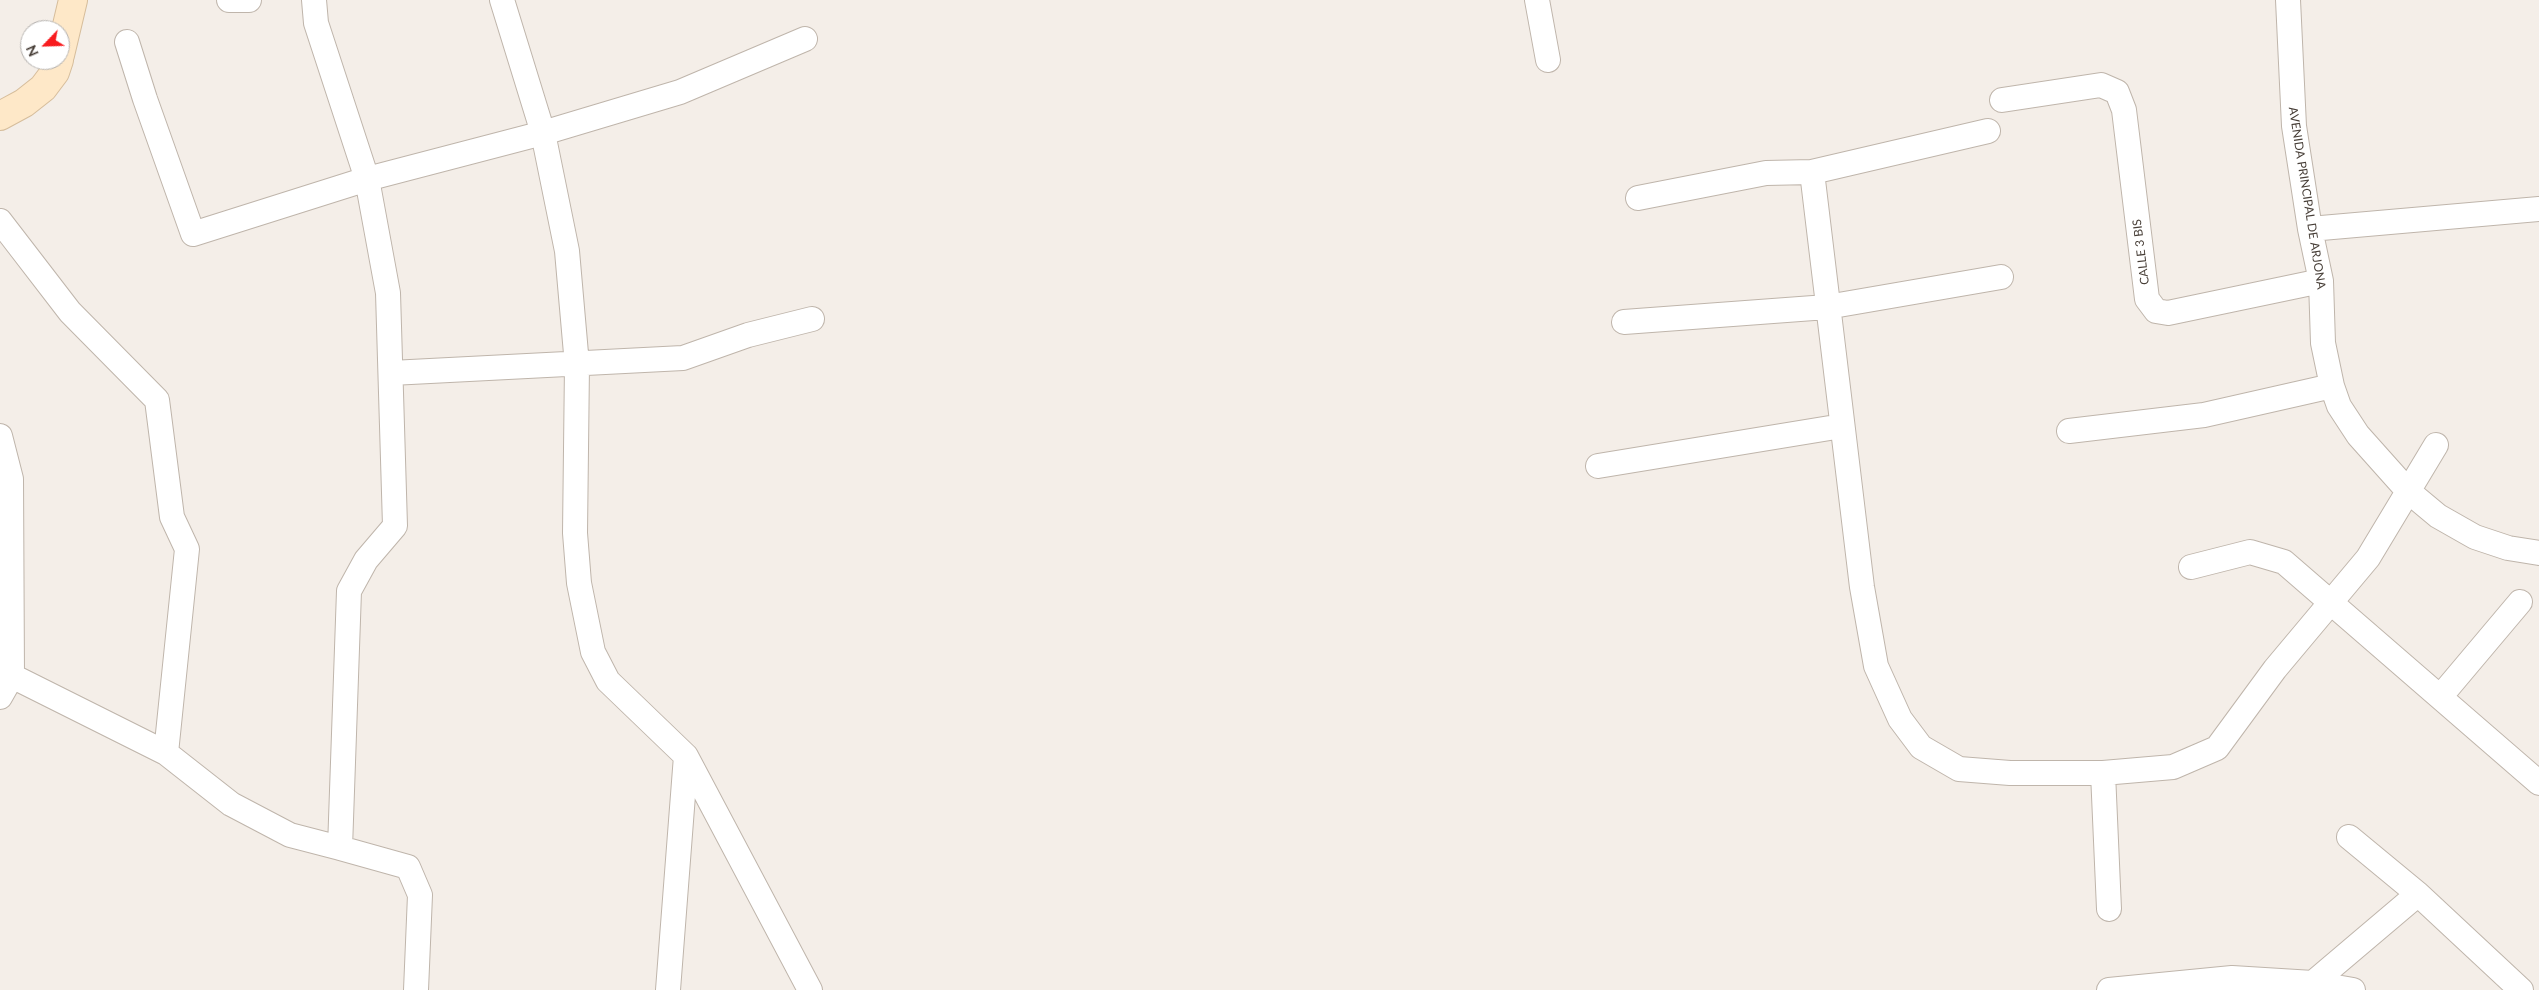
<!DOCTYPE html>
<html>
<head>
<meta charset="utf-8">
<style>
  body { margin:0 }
  #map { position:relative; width:2539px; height:990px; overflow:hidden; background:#f4eee8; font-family:Lato,sans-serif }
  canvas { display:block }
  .north { position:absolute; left:20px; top:20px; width:50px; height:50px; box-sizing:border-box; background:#fff; border:1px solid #b5b2af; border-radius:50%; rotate:246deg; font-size:14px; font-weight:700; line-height:20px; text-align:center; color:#473e37 }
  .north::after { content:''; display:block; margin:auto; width:18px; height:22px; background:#f81b1e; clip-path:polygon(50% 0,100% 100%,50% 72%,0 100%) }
</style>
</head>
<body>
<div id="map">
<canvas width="2539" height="990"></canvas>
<div class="north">N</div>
</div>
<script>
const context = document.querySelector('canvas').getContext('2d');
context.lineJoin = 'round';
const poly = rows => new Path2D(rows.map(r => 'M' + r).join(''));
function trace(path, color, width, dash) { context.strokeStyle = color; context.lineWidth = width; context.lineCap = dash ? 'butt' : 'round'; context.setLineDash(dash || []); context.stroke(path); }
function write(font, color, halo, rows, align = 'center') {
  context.font = font + ' Lato,sans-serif'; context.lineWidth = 5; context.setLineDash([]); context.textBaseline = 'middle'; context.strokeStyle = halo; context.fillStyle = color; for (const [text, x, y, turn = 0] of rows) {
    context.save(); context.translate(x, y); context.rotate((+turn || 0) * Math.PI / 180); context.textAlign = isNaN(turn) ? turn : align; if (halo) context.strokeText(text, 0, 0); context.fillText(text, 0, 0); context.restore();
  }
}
const minor = poly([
  [229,0,249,0],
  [502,0,543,133,567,251,577,365,575,533,579,583,593,652,608,681,686,756,810,990],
  [1537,0,1548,60],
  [2288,0,2294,126,2310,229,2321,281,2323,343,2332,386,2339,406,2358,435,2408,491,2438,516,2475,537,2508,548,2539,553],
  [127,42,145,99,193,234,367,179,543,133,680,92,805,39],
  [2002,100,2101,85,2117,92,2124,110,2147,299,2156,311,2168,313,2321,281],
  [1812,172,1862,587,1876,666,1900,719,1921,747,1959,769,2010,773,2103,773,2173,767,2217,748,2275,669,2368,558,2436,445],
  [1638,198,1766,173,1812,172,1988,131],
  [0,221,70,312,157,400,172,517,187,549,166,753],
  [2310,229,2539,209],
  [1624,322,1827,307,2001,277],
  [391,373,683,358,748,335,812,319],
  [2069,431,2204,415,2332,386],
  [0,436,11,479,12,676,0,697],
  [1598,466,1842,426],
  [2191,567,2250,552,2284,562,2539,783],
  [0,672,12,676,166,753,231,804,290,835,340,848,349,591,366,560,395,526,388,293,367,179,316,23,314,0],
  [2440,697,2520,602],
  [2103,773,2109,909],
  [2349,837,2418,894,2521,990],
  [340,848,408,867,420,895,416,990],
  [2313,983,2418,894],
  [668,990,686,756],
  [2109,990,2232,978,2313,983,2353,990]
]);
const secondary = poly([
  [60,55,73,0],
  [0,116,24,103,43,88,55,72,59,60]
]);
trace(minor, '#bfb5ab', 26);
trace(secondary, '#d6bd9b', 30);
trace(minor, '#fff', 24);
trace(secondary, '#fee8c8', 28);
write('12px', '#473e37', '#fff', [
  ["AVENIDA PRINCIPAL DE ARJONA",2307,198,81],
  ["CALLE 3 BIS",2141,252,-97]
]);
</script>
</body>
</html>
